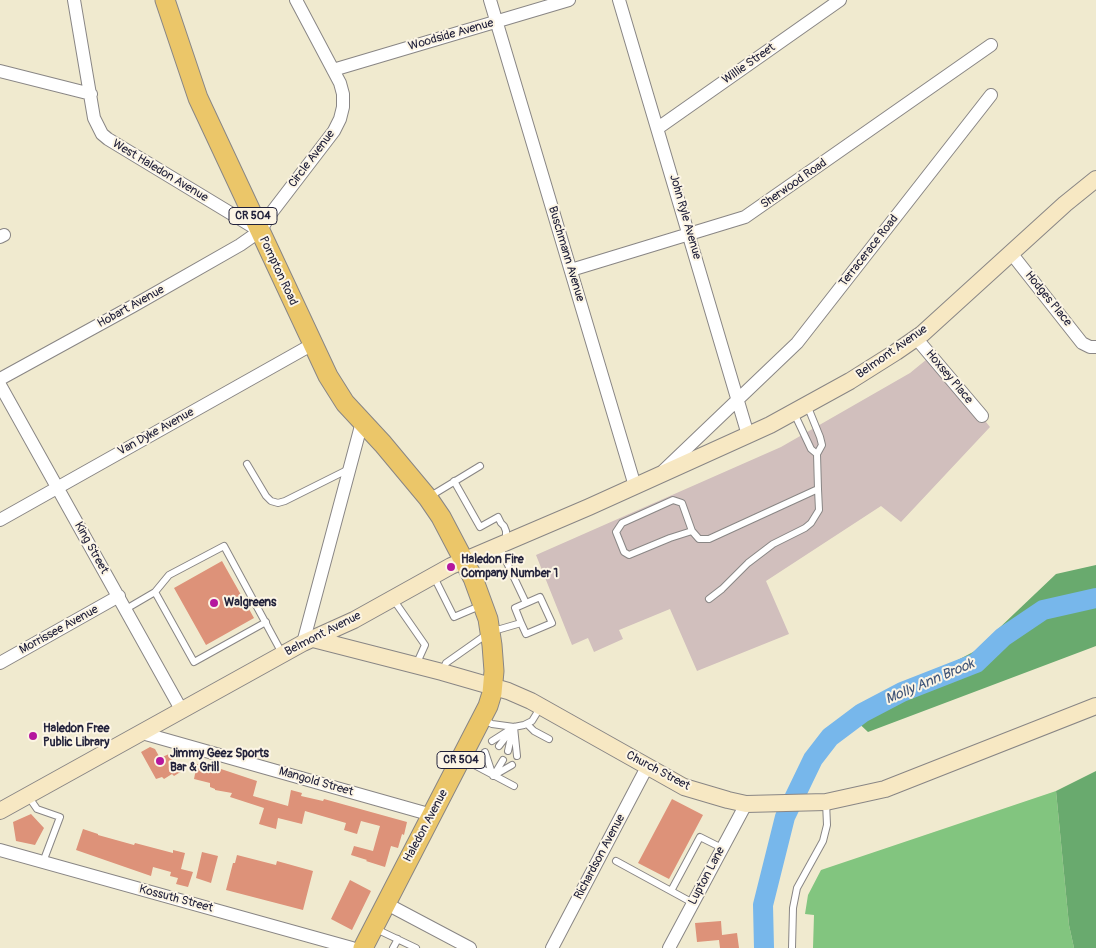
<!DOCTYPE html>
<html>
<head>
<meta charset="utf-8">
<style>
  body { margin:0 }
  canvas { display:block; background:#f0eacf }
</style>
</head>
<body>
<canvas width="1096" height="948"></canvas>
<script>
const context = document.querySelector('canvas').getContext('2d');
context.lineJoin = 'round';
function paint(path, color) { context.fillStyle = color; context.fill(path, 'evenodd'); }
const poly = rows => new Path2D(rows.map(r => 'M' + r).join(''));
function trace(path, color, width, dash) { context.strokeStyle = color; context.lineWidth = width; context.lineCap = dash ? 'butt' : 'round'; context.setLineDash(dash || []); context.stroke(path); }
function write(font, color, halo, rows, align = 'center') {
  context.font = font + ' Pangolin,sans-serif'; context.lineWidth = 4; context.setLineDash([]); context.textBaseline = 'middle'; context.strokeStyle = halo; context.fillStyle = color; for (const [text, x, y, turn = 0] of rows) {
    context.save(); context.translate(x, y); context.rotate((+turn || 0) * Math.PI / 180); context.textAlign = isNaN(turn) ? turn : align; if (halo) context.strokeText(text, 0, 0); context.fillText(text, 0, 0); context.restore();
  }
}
paint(poly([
  [932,355,990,427,901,522,881,506,766,581,789,634,697,671,670,609,619,630,623,639,594,652,588,638,572,645,536,555,781,447,910,373]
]), '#d1bfbd');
paint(poly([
  [1056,791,1069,925,1074,948,813,948,814,915,805,914,808,895,821,870]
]), '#82c57f');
paint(poly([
  [1096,565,1096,646,868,732,851,716,975,651,1056,574],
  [1096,771,1096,948,1074,948,1069,925,1056,791]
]), '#69aa6e');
trace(poly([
  [764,948,763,905,785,817,813,759,830,737,862,713,902,692,976,663,1003,637,1043,610,1096,598]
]), '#77b7eb', 20);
paint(poly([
  [222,561,254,618,206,645,174,588],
  [150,747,155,749,160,758,169,754,175,764,177,764,182,771,174,776,172,774,164,779,162,777,156,779,141,752],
  [197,764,220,771,221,769,257,781,253,796,288,806,291,790,302,793,301,796,323,801,324,799,407,822,404,835,402,834,398,848,391,846,385,867,366,861,367,860,351,855,354,846,373,851,380,826,361,821,357,834,344,830,346,823,305,811,302,824,278,818,276,829,259,824,264,808,230,797,232,793,215,790,215,789,210,787,210,783,194,779],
  [672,799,703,815,669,879,638,863],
  [31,814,44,828,35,845,16,841,13,822],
  [83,829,98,834,98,835,134,845,135,843,173,853,173,850,185,853,181,869,193,872,188,887,176,884,178,878,170,876,171,872,153,867,151,876,76,850],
  [202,852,218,856,211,883,196,878],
  [237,855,276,865,277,861,313,871,303,910,226,890,233,863,235,863],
  [350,880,371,891,352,930,331,919],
  [721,921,722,935,737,933,739,948,720,948,719,940,697,942,695,923]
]), '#dd9279');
const lane = poly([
  [794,413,811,449,817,454,822,445,820,437,807,405],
  [247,464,266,496,271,501,278,503,285,501,349,469],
  [454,481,480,527,498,517,501,523,504,526,506,531,506,535],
  [429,497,480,466],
  [692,531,682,503,673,500,622,523,616,532,624,552,629,555,670,538,692,531,699,539,709,539,818,489,817,454],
  [499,546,526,603],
  [434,577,454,617,482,605],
  [155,592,194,662,266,622],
  [393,599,425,645,416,665],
  [709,599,722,589,748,563,773,544,805,528,811,523,819,510,818,489],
  [126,609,155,592,169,575,224,546,283,655],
  [442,672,446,663,490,632,521,623,526,634,552,623,540,597,515,608,521,623],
  [482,719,492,724,514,727,524,725,532,721,540,708],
  [527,724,534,731,549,739],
  [492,741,514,727,517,756],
  [499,746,509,733],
  [508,751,512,733],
  [485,752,493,776,512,765],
  [463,759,514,786],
  [494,775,503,760],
  [28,796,37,809,60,817,43,862],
  [616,861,693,903],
  [671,891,700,837,722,848],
  [374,928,416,948],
  [393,948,398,939],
  [792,948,793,908,797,888,823,841,827,825,826,802]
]);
const street = poly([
  [74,0,94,118,102,134,108,139,260,231],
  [490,0,635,486],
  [619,0,748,435],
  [333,70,569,0],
  [0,71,91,94],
  [658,128,840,0],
  [0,237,4,235],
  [1011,253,1082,343,1090,347,1096,347],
  [571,270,745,217,991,45],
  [916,338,982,416],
  [0,379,133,306,240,245,260,231,272,212,334,131,340,119,343,107,343,94,340,83,296,0],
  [0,385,182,711],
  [664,470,797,343,991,95],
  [0,520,313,344],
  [303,643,362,422],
  [0,663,119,596],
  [142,733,432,815],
  [0,850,352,948],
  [385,903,470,948],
  [552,948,647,767],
  [669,948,746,804]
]);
const secondary = poly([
  [313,639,442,672,508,691,531,701,684,787,728,800,746,804,826,802,885,789,1096,706],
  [0,811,303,643,354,620,451,566,589,507,748,435,770,425,850,381,896,352,922,334,1065,204,1096,179]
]);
const primary = poly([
  [165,0,198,98,328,376,345,403,383,444,428,498,441,517,473,578,488,619,492,645,494,671,492,693,488,706,363,948]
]);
trace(lane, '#898685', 8);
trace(street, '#898685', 14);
trace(secondary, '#898685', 18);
trace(primary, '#898685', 21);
trace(lane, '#fff', 6);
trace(street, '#fff', 12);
trace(secondary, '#f7e8c3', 16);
trace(primary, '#ebc669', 19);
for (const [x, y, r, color] of [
  [451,567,5,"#b5179e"],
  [214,603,5,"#b5179e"],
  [33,736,5,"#b5179e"],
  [160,761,5,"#b5179e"]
]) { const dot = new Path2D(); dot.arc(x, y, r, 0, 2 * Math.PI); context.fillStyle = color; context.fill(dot); trace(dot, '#fcf5e5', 2); }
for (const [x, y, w] of [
  [253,216,48],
  [461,760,48]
]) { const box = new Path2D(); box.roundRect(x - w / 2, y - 8.5, w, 17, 4); context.fillStyle = '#fcf5e5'; context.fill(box); trace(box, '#22223b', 1); }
write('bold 11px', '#22223b', null, [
  ["CR 504",253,216],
  ["CR 504",461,760]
]);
write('12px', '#22223b', '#fcf5e5', [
  ["Woodside Avenue",451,35,-16],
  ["Willie Street",749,64,-35],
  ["Circle Avenue",312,159,-53],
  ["West Haledon Avenue",160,171,31],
  ["Sherwood Road",794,184,-35],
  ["John Ryle Avenue",685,217,74],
  ["Terracerace Road",869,251,-52],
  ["Buschmann Avenue",566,254,73],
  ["Pompton Road",278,271,65],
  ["Hodges Place",1048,299,51],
  ["Hobart Avenue",131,307,-29],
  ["Belmont Avenue",892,352,-35],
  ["Hoxsey Place",949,377,50],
  ["Van Dyke Avenue",156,432,-29],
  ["King Street",91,548,61],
  ["Morrissee Avenue",59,630,-29],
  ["Belmont Avenue",323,634,-27],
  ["Church Street",658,771,28],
  ["Mangold Street",316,782,16],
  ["Haledon Avenue",426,826,-62],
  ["Richardson Avenue",600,857,-62],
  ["Lupton Lane",707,876,-62],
  ["Kossuth Street",176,899,15]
]);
write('bold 12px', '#22223b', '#fcf5e5', [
  ["Haledon Fire",461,560],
  ["Company Number 1",461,574],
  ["Walgreens",224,603],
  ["Haledon Free",43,729],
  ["Public Library",43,743],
  ["Jimmy Geez Sports",170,754],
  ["Bar & Grill",170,768]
], 'left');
write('italic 14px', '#405679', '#fcf5e5', [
  ["Molly Ann Brook",930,682,-23]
]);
</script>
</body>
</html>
